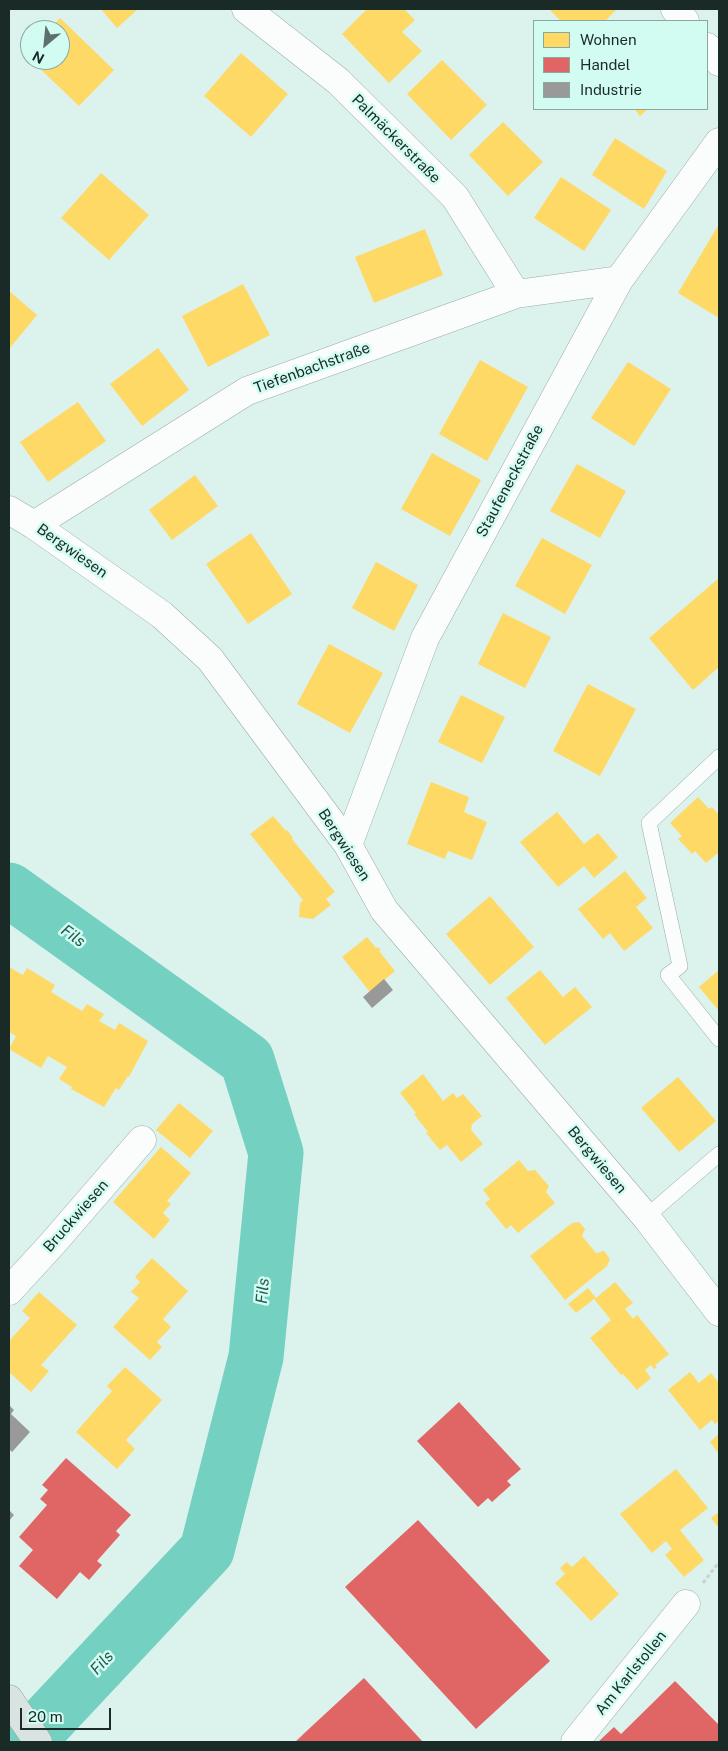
<!DOCTYPE html>
<html>
<head>
<meta charset="utf-8">
<style>
  body { margin:0 }
  #map { position:relative; width:728px; height:1751px; overflow:hidden; background:#dcf2ed; font-family:"Public Sans",sans-serif }
  canvas { display:block }
  .frame { position:absolute; inset:0; border:10px solid #1a2a27; pointer-events:none }
  .legend { position:absolute; left:533px; top:20px; width:175px; height:90px; box-sizing:border-box; background:#d2fcf2; border:1px solid #88a8a1; margin:0; padding:6px 9px; list-style:none; font-size:15px; color:#1a2a27 }
  .legend li { display:flex; align-items:center; gap:10px; height:25px }
  .legend b { width:25px; border:1px solid #88a8a1 }
  .north { position:absolute; left:20px; top:20px; width:50px; height:50px; box-sizing:border-box; background:#d2fcf2; border:1px solid #88a8a1; border-radius:50%; rotate:208deg; font-size:14px; font-weight:700; line-height:20px; text-align:center; color:#1a2a27 }
  .north::after { content:''; display:block; margin:auto; width:18px; height:22px; background:#5e706c; clip-path:polygon(50% 0,100% 100%,50% 72%,0 100%) }
  .scale { position:absolute; left:20px; top:1708px; width:91px; height:22px; box-sizing:border-box; border:2px solid #1a2a27; border-top:0; padding-left:6px; font-size:15px; line-height:18px; white-space:nowrap; color:#1a2a27; -webkit-text-stroke:4px #d2fcf2; paint-order:stroke }
</style>
</head>
<body>
<div id="map">
<canvas width="728" height="1751"></canvas>
<div class="frame"></div>
<ul class="legend">
<li><b style="height:14px;background:#ffd966"></b>Wohnen</li>
<li><b style="height:14px;background:#e06666"></b>Handel</li>
<li><b style="height:14px;background:#999"></b>Industrie</li>
</ul>
<div class="north">N</div>
<div class="scale">20 m</div>
</div>
<script>
const context = document.querySelector('canvas').getContext('2d');
context.lineJoin = 'round';
function paint(path, color) { context.fillStyle = color; context.fill(path, 'evenodd'); }
const poly = rows => new Path2D(rows.map(r => 'M' + r).join(''));
function trace(path, color, width, dash) { context.strokeStyle = color; context.lineWidth = width; context.lineCap = dash ? 'butt' : 'round'; context.setLineDash(dash || []); context.stroke(path); }
function write(font, color, halo, rows, align = 'center') {
  context.font = font + ' "Public Sans",sans-serif'; context.lineWidth = 5; context.setLineDash([]); context.textBaseline = 'middle'; context.strokeStyle = halo; context.fillStyle = color; for (const [text, x, y, turn = 0] of rows) {
    context.save(); context.translate(x, y); context.rotate((+turn || 0) * Math.PI / 180); context.textAlign = isNaN(turn) ? turn : align; if (halo) context.strokeText(text, 0, 0); context.fillText(text, 0, 0); context.restore();
  }
}
paint(poly([
  [101,9,138,9,117,28],
  [367,9,404,9,415,20,402,32,422,51,389,83,342,34],
  [549,9,615,9,616,10,605,21,561,21],
  [60,18,114,70,79,106,31,60,60,60,60,30,48,30],
  [30,49,30,59,25,54],
  [241,53,288,94,251,137,204,96],
  [442,60,487,105,451,140,407,94],
  [634,109,648,109,640,116],
  [503,122,543,162,508,196,469,155],
  [615,138,667,171,644,209,592,175],
  [101,173,149,215,109,260,61,218],
  [561,177,611,210,584,251,534,218],
  [719,224,719,318,678,293],
  [425,229,443,275,374,303,355,257],
  [243,284,270,335,208,367,182,316],
  [9,291,37,315,9,349],
  [158,348,189,390,142,426,110,384],
  [480,360,528,387,487,461,439,434],
  [628,362,671,389,634,446,591,418],
  [78,402,106,441,48,482,20,442],
  [432,453,481,480,450,536,401,509],
  [577,464,626,491,600,538,550,511],
  [195,475,218,506,172,540,149,510],
  [251,533,292,594,248,624,206,564],
  [542,538,592,565,565,614,515,586],
  [376,562,418,585,394,631,352,608],
  [719,578,719,667,693,690,649,638],
  [503,613,551,637,525,688,478,664],
  [329,644,383,673,350,733,297,704],
  [588,684,636,709,600,776,553,751],
  [461,695,505,717,482,763,438,742],
  [431,782,469,797,464,812,487,822,472,860,448,851,445,859,407,844],
  [698,797,709,809,712,807,719,815,719,852,706,863,695,851,692,854,685,846,678,839,682,836,670,823],
  [557,812,584,844,598,833,618,857,594,878,584,866,558,887,520,842],
  [273,816,286,831,287,830,293,838,292,839,335,892,326,899,331,905,313,919,299,917,300,903,303,900,250,834],
  [625,871,647,898,636,907,653,928,624,951,610,933,603,939,578,909],
  [490,896,534,947,490,985,446,934],
  [367,937,376,948,378,947,381,950,379,951,395,971,370,992,342,957],
  [9,967,23,975,27,968,55,985,51,992,82,1011,87,1004,104,1014,99,1021,115,1030,119,1023,148,1041,129,1077,128,1076,119,1090,116,1088,104,1107,71,1089,72,1087,59,1079,67,1067,48,1056,41,1068,9,1049,16,1036,9,1032],
  [540,970,563,997,575,987,592,1007,545,1045,506,998],
  [719,970,719,1011,699,987],
  [423,1074,443,1101,453,1093,457,1098,463,1094,482,1116,472,1124,471,1130,483,1144,461,1162,447,1145,440,1150,426,1133,428,1132,414,1114,416,1113,400,1093],
  [678,1077,716,1121,679,1152,641,1108],
  [179,1103,213,1131,190,1158,156,1130],
  [161,1147,191,1173,167,1201,171,1204,163,1213,170,1220,154,1239,113,1202],
  [519,1160,528,1171,535,1170,549,1186,546,1192,555,1203,518,1233,511,1225,506,1229,485,1203,490,1199,483,1190],
  [579,1222,585,1229,582,1236,596,1253,604,1251,610,1259,607,1266,565,1300,530,1256,572,1223],
  [152,1258,188,1291,163,1319,171,1327,157,1342,162,1347,150,1360,113,1327,139,1298,131,1292,140,1282,135,1277],
  [615,1282,633,1303,625,1309,633,1319,637,1315,669,1354,655,1365,657,1367,654,1369,651,1365,645,1370,651,1378,637,1390,623,1374,621,1375,590,1338,611,1320,594,1299,576,1313,568,1304,588,1288,596,1298],
  [39,1292,77,1325,41,1365,49,1371,31,1392,9,1372,9,1341,30,1318,22,1311],
  [125,1367,162,1400,126,1440,135,1449,117,1469,76,1432,112,1391,107,1386],
  [690,1372,699,1383,711,1373,719,1383,719,1421,715,1424,712,1420,700,1430,668,1390],
  [719,1434,719,1454,710,1442],
  [676,1469,708,1508,680,1530,704,1560,684,1577,665,1555,672,1549,666,1541,652,1553,620,1514],
  [719,1512,719,1528,711,1518],
  [584,1556,619,1594,591,1621,555,1583,565,1574,560,1568,567,1562,572,1567]
]), '#ffd966');
paint(poly([
  [459,1402,521,1469,507,1481,511,1485,492,1502,488,1498,478,1507,417,1441],
  [66,1458,131,1515,116,1531,120,1535,97,1561,102,1565,89,1580,80,1572,57,1599,19,1566,33,1550,19,1537,47,1505,40,1499,48,1490,42,1485],
  [418,1520,550,1661,476,1729,345,1587],
  [364,1678,423,1742,295,1742,312,1726],
  [675,1681,719,1725,719,1742,598,1742,614,1727,621,1734]
]), '#e06666');
paint(poly([
  [384,979,393,990,372,1008,363,997],
  [9,1405,14,1410,11,1414,30,1432,12,1452,9,1449],
  [9,1510,14,1515,9,1521]
]), '#999');
trace(poly([
  [9,890,247,1060,276,1153,256,1357,207,1550,27,1742]
]), '#74d1c1', 55);
const service = poly([
  [719,757,649,823,680,966,668,975,719,1039],
  [646,1217,719,1154]
]);
const minor = poly([
  [246,9,338,81,455,197,516,294],
  [675,9,685,21],
  [707,47,719,62],
  [9,510,34,525,162,615,210,659,348,845,384,910,646,1217,719,1312],
  [34,525,247,391,516,294,619,280],
  [348,845,425,638,619,280,719,142],
  [9,1291,53,1243,142,1140],
  [575,1742,686,1604]
]);
const primary = poly([
  [9,1699,38,1742]
]);
trace(service, '#9cada9', 16);
trace(minor, '#9cada9', 29);
trace(primary, '#8ba49f', 29);
trace(poly([
  [703,1583,719,1562]
]), '#ccd2d1', 3, [4, 2.5]);
trace(service, '#fafdfc', 15);
trace(minor, '#fafdfc', 28);
trace(primary, '#d9e4e2', 28);
write('15px', '#1a2a27', '#d2fcf2', [
  ["Palmäckerstraße",396,139,45],
  ["Tiefenbachstraße",312,368,-20],
  ["Staufeneckstraße",510,481,-62],
  ["Bergwiesen",72,551,35],
  ["Bergwiesen",344,845,57],
  ["Bergwiesen",597,1160,50],
  ["Bruckwiesen",76,1216,-49],
  ["Am Karlstollen",631,1673,-51]
]);
write('italic 16px', '#25584f', '#d2fcf2', [
  ["Fils",73,936,36],
  ["Fils",263,1291,-85],
  ["Fils",102,1663,-47]
]);
</script>
</body>
</html>
